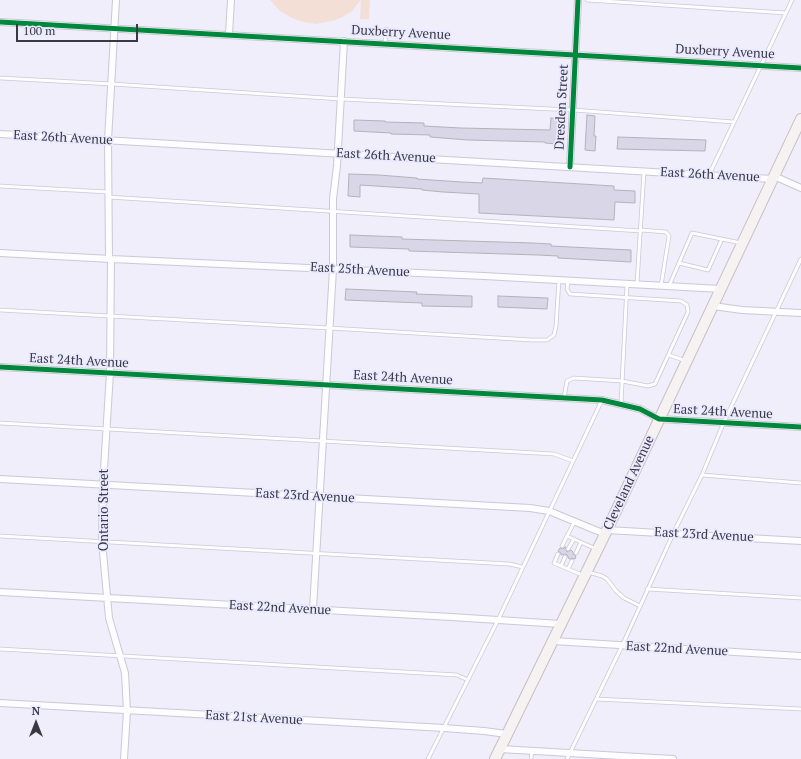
<!DOCTYPE html>
<html>
<head>
<meta charset="utf-8">
<style>
  body { margin:0 }
  #map { position:relative; width:801px; height:759px; overflow:hidden; background:#efeefa; font-family:"PT Serif",serif }
  canvas { display:block }
  .north { position:absolute; left:16px; top:703px; width:40px; height:40px; -webkit-text-stroke:3px #ebe9ff; paint-order:stroke; rotate:0deg; font-size:11px; font-weight:700; line-height:16px; text-align:center; color:#3a3943 }
  .north::after { content:''; display:block; margin:auto; width:14px; height:18px; background:#3a3943; clip-path:polygon(50% 0,100% 100%,50% 72%,0 100%) }
  .scale { position:absolute; left:16px; top:24px; width:122px; height:18px; box-sizing:border-box; border:2px solid #3a3943; border-top:0; padding-left:5px; font-size:12px; line-height:14px; white-space:nowrap; color:#3a3943; -webkit-text-stroke:3px #ebe9ff; paint-order:stroke }
</style>
</head>
<body>
<div id="map">
<canvas width="801" height="759"></canvas>
<div class="north">N</div>
<div class="scale">100 m</div>
</div>
<script>
const context = document.querySelector('canvas').getContext('2d');
context.lineJoin = 'round';
function paint(path, color) { context.fillStyle = color; context.fill(path, 'evenodd'); }
const poly = rows => new Path2D(rows.map(r => 'M' + r).join(''));
function trace(path, color, width, dash) { context.strokeStyle = color; context.lineWidth = width; context.lineCap = dash ? 'butt' : 'round'; context.setLineDash(dash || []); context.stroke(path); }
function write(font, color, halo, rows, align = 'center') {
  context.font = font + ' "PT Serif",serif'; context.lineWidth = 3.5; context.setLineDash([]); context.textBaseline = 'middle'; context.strokeStyle = halo; context.fillStyle = color; for (const [text, x, y, turn = 0] of rows) {
    context.save(); context.translate(x, y); context.rotate((+turn || 0) * Math.PI / 180); context.textAlign = isNaN(turn) ? turn : align; if (halo) context.strokeText(text, 0, 0); context.fillText(text, 0, 0); context.restore();
  }
}
paint(poly([
  [270,0,370,0,369,19,360,19,361,0,352,11,344,16,336,20,316,24,303,22,292,18,280,11]
]), '#f4dfd7');
const building = poly([
  [587,115,595,116,594,136,596,136,595,151,585,150,587,115],
  [551,118,559,119,558,144,545,143,545,142,468,140,430,137,430,135,391,134,391,133,354,131,354,120,385,121,385,122,424,123,424,126,461,128,550,130,551,118],
  [618,137,706,140,705,151,617,149,618,137],
  [349,174,379,175,417,178,417,179,462,182,482,183,483,178,614,186,614,190,635,191,635,203,615,202,614,220,479,213,479,194,443,192,422,190,422,189,360,185,360,197,348,196,349,174],
  [350,235,402,237,402,239,533,243,551,244,551,246,631,250,631,262,558,258,558,256,538,255,409,251,409,249,350,247,350,235],
  [346,289,417,292,416,294,472,296,472,307,422,306,422,303,345,300,346,289],
  [498,296,548,298,547,309,498,307,498,296],
  [565,547,567,552,571,550,573,552,573,554,576,556,575,559,572,558,570,559,568,558,568,556,566,554,561,555,561,553,558,551,560,548,563,549,565,547]
]);
paint(building, '#d8d6e7');
trace(building, '#b3b2bc', 1);
const service = poly([
  [587,0,786,13],
  [385,43,386,29],
  [0,78,112,84,341,99,573,110,734,122],
  [709,175,792,0],
  [0,186,108,192],
  [108,197,641,231],
  [641,230,666,232,669,236,661,286],
  [679,263,708,270,722,239],
  [637,284,644,171],
  [669,286,692,233,741,243],
  [0,310,329,328,532,340,547,340,554,335,556,326,559,280],
  [669,355,686,361],
  [564,398,567,381,574,378,622,381,648,386,655,384,688,312,687,305,681,301,570,294,567,289,568,281],
  [621,404,627,284],
  [0,423,554,454,573,461],
  [702,475,801,483],
  [575,521,567,536,596,549],
  [0,536,509,564,523,567],
  [562,546,567,536],
  [568,549,574,539],
  [576,553,581,542],
  [558,554,554,563,582,575],
  [561,566,565,557],
  [568,569,572,561],
  [588,572,602,576,607,579,616,591,624,598,640,606],
  [647,589,801,598],
  [0,649,457,675,468,680],
  [596,699,801,709],
  [428,759,498,620,602,400],
  [531,759,532,751],
  [567,759,622,646,673,534,702,475,724,422,801,259]
]);
const minor = poly([
  [0,22,801,68],
  [229,34,231,0],
  [0,134,773,179],
  [570,167,578,0],
  [774,176,801,188],
  [0,253,111,259,484,276,721,289],
  [109,259,108,140,116,0],
  [111,259,110,373,103,485,102,541,109,618,125,673,127,711,124,759],
  [713,306,742,310,801,313],
  [0,367,602,400,640,409,659,419,801,427],
  [0,479,530,508,549,511,605,534],
  [607,530,801,541],
  [0,592,451,617,561,624],
  [313,609,333,269,333,199,337,166,344,41],
  [553,641,801,656],
  [0,703,444,728,484,731,507,734],
  [500,749,673,759]
]);
const primary = poly([
  [495,759,607,530,801,119]
]);
trace(service, '#cac9d4', 4.5);
trace(minor, '#cac9d4', 8);
trace(primary, '#c7bfc1', 12);
trace(service, '#fdfcfe', 3);
trace(minor, '#fdfcfe', 6);
trace(primary, '#f7f2f2', 10);
trace(poly([
  [0,22,801,68],
  [570,167,578,0],
  [0,367,602,400,640,409,659,419,801,427]
]), '#00873e', 5);
write('13px', '#3a3943', '#ebe9ff', [
  ["Duxberry Avenue",401,33,3],
  ["Duxberry Avenue",725,52,3],
  ["Dresden Street",562,107,-87],
  ["East 26th Avenue",63,138,3],
  ["East 26th Avenue",386,156,3],
  ["East 26th Avenue",710,175,3],
  ["East 25th Avenue",360,270,3],
  ["East 24th Avenue",79,361,3],
  ["East 24th Avenue",403,378,3],
  ["East 24th Avenue",723,412,3],
  ["Cleveland Avenue",629,483,-65],
  ["East 23rd Avenue",305,496,3],
  ["Ontario Street",104,510,-90],
  ["East 23rd Avenue",704,535,3],
  ["East 22nd Avenue",280,608,3],
  ["East 22nd Avenue",677,649,3],
  ["East 21st Avenue",254,718,3]
]);
</script>
</body>
</html>
